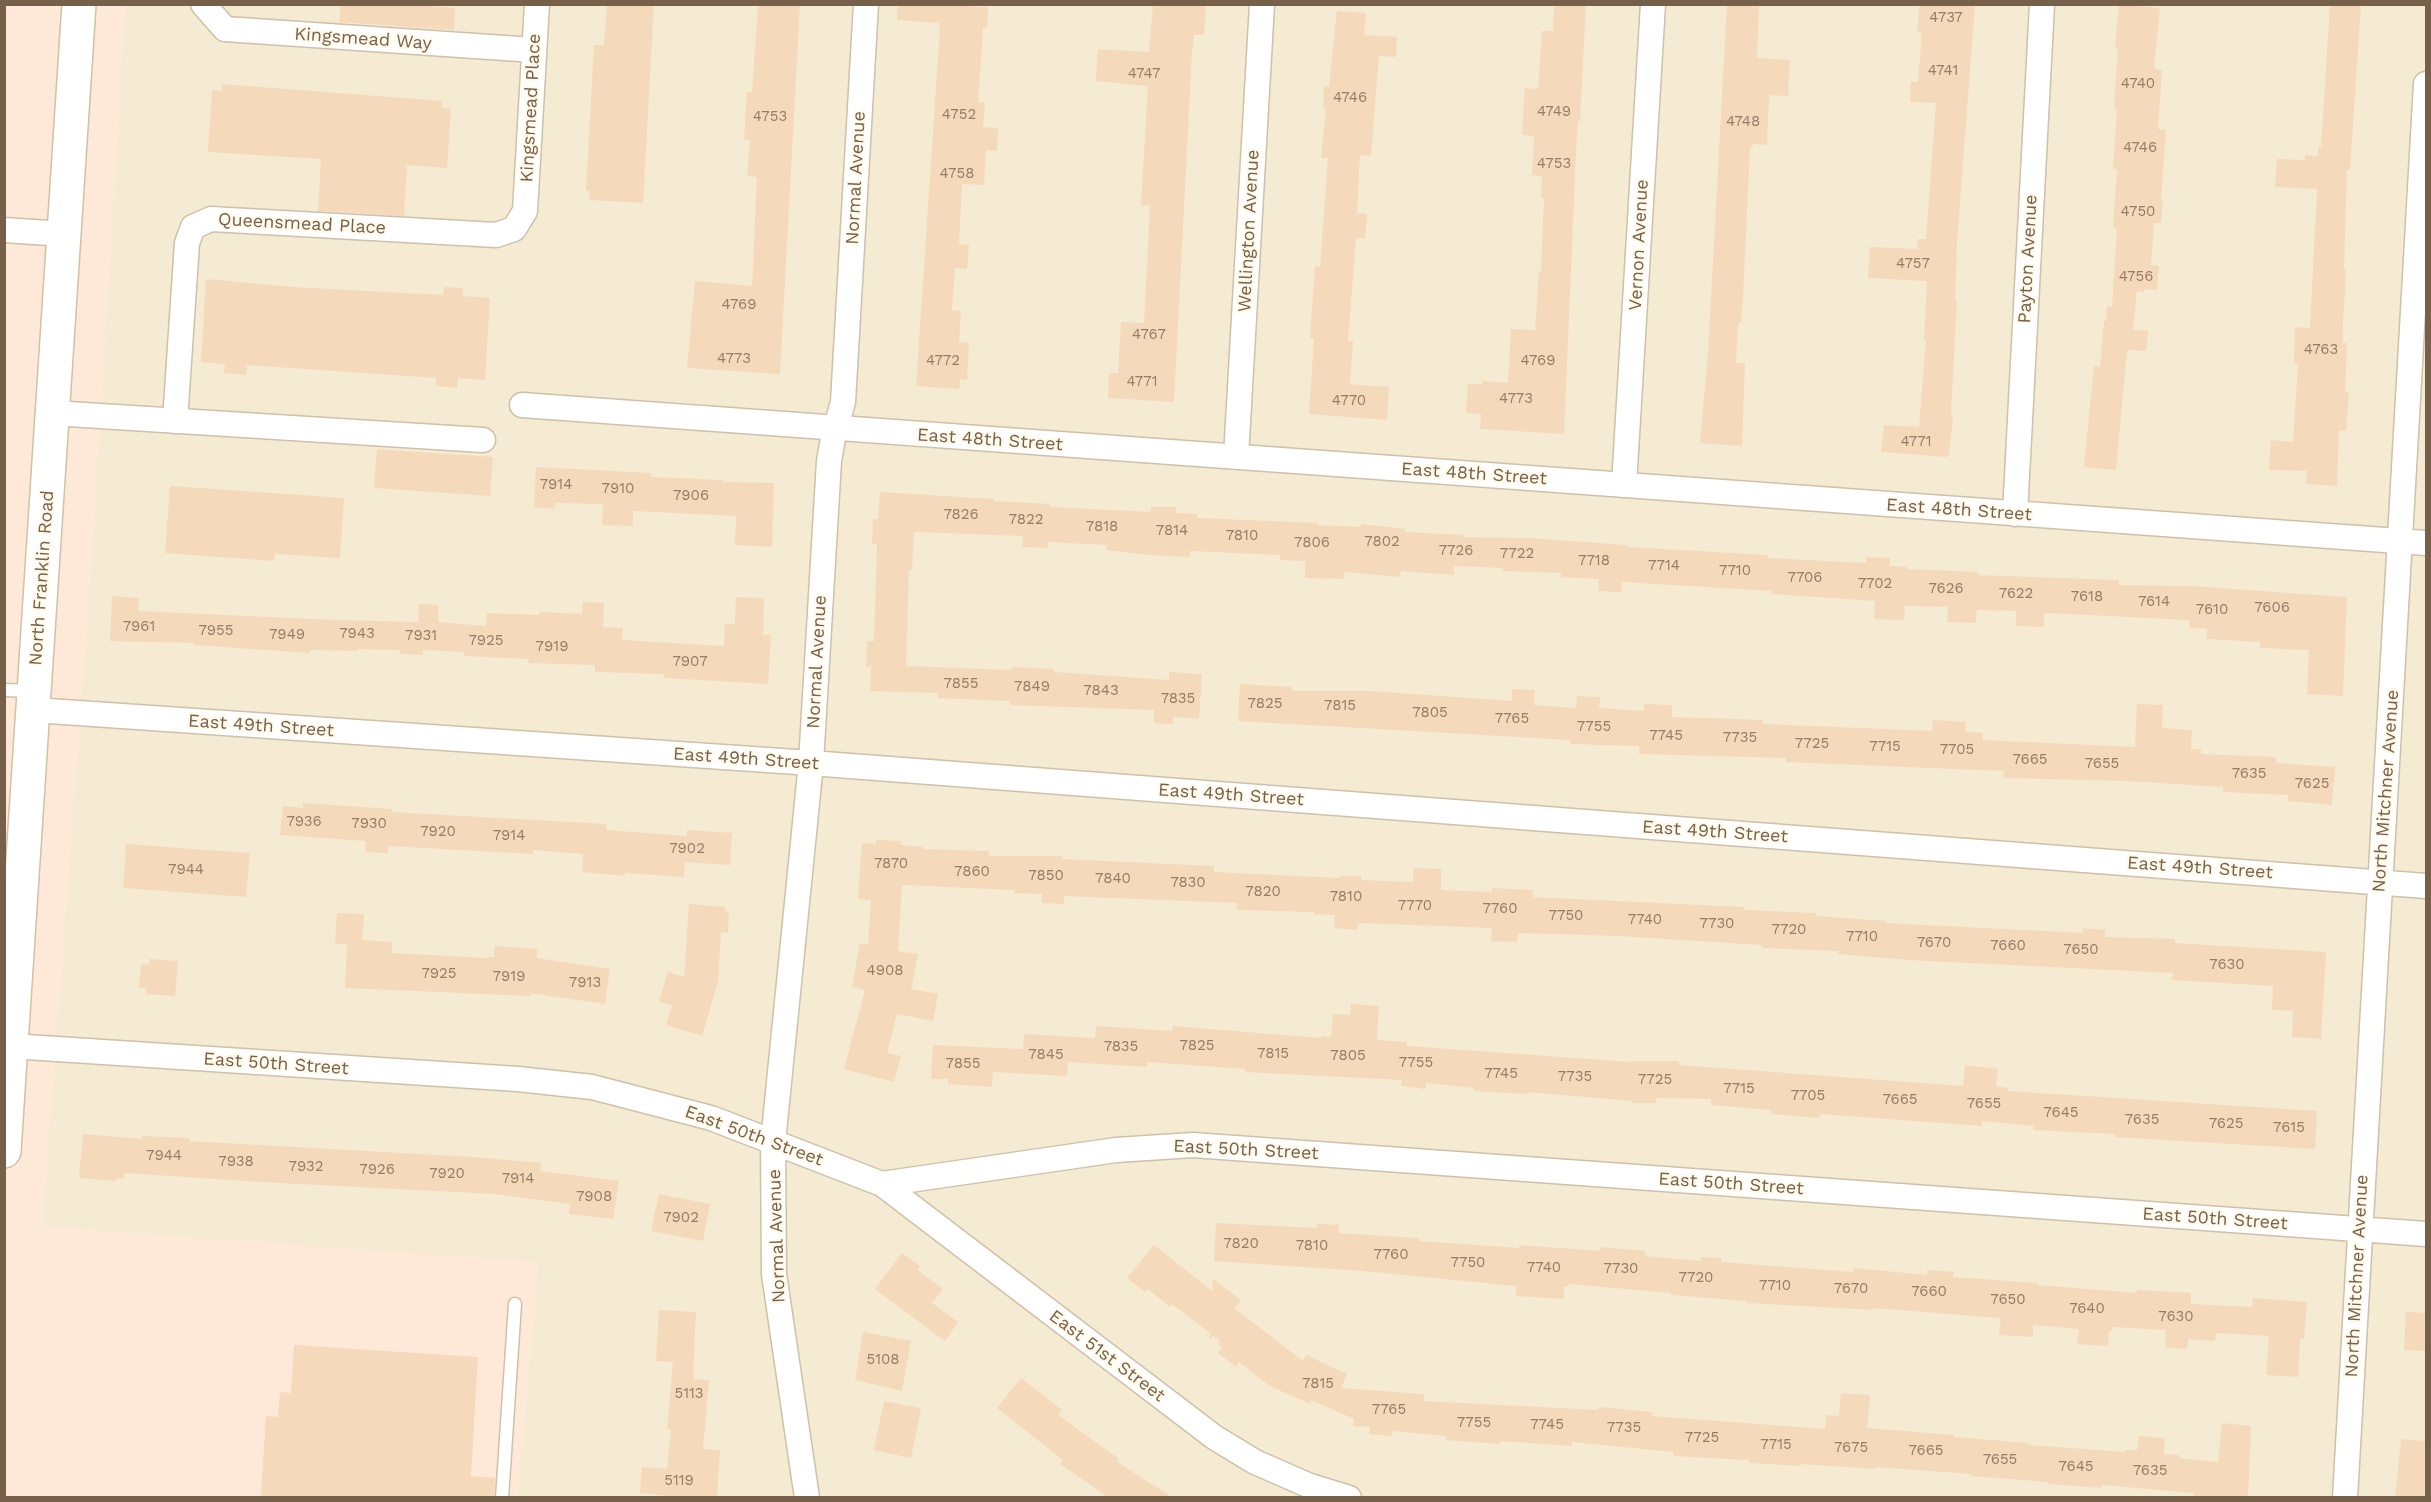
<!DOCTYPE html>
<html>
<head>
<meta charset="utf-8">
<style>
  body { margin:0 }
  #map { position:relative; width:2431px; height:1502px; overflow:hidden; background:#fdf7e4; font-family:"Work Sans",sans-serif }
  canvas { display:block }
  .frame { position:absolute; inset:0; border:6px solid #776049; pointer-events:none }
</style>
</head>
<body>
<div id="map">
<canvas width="2431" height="1502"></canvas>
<div class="frame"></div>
</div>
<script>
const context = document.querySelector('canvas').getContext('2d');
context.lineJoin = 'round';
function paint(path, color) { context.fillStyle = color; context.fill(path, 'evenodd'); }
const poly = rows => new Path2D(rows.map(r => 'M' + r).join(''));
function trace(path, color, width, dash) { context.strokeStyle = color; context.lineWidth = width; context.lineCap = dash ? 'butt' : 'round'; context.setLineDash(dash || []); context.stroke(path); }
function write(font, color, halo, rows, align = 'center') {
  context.font = font + ' "Work Sans",sans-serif'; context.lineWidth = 4.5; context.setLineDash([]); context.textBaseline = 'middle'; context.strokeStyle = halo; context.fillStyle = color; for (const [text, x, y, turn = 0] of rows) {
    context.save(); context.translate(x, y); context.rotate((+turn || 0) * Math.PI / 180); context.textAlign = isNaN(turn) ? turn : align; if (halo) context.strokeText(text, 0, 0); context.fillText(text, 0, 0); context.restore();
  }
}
paint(poly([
  [125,5,2426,5,2426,1497,517,1497,538,1263,42,1227,91,562]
]), '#f5ead2');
paint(poly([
  [5,5,125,5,91,562,42,1227,538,1262,517,1497,5,1498]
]), '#fee9d8');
paint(poly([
  [341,4,402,4,455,8,454,30,339,22],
  [607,4,654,4,643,203,589,200,590,191,586,191,594,45,604,45],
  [758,4,800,4,780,374,687,368,695,281,752,286,757,177,747,176,750,140,744,139,747,92,752,92],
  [898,4,974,4,974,7,988,7,987,28,983,27,978,102,985,103,983,127,998,128,997,151,986,150,984,185,962,184,959,244,969,245,967,269,955,268,952,310,961,311,959,342,969,343,967,380,960,379,959,389,916,386,940,28,939,23,897,20],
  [1153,4,1206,4,1204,35,1194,35,1192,52,1174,402,1108,398,1109,373,1118,373,1121,322,1144,323,1150,206,1141,205,1148,86,1096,81,1098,49,1149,52],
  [1554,4,1586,4,1580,122,1578,121,1576,152,1564,434,1480,429,1481,414,1466,413,1468,384,1482,384,1483,381,1508,383,1511,329,1535,330,1539,271,1541,271,1544,198,1541,198,1542,176,1532,175,1534,136,1522,135,1525,88,1538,89,1542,31,1553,31],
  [1727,4,1759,4,1757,58,1790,60,1788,96,1769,95,1767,145,1753,144,1753,147,1750,147,1743,298,1741,323,1738,323,1736,363,1745,363,1742,446,1700,443,1708,353],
  [1920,4,1975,4,1957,241,1955,300,1957,300,1951,413,1953,416,1949,455,1947,457,1881,452,1884,425,1919,427,1926,341,1924,341,1927,281,1868,278,1870,247,1917,249,1918,239,1926,239,1936,103,1910,102,1911,82,1918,82,1922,33,1917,32],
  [2119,4,2160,8,2154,69,2162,70,2158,129,2166,130,2161,201,2163,201,2161,223,2154,223,2151,265,2159,266,2157,290,2144,289,2144,292,2137,291,2133,330,2148,331,2146,351,2127,350,2116,470,2084,467,2094,366,2100,367,2104,321,2106,321,2107,306,2112,307,2117,229,2113,228,2117,169,2113,169,2117,109,2114,109,2118,48,2115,48],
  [2330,4,2361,4,2350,170,2347,170,2344,269,2346,270,2342,343,2347,343,2345,391,2349,392,2346,431,2339,430,2337,486,2306,484,2307,471,2269,470,2271,440,2293,442,2298,364,2294,363,2295,327,2310,328,2317,189,2275,187,2277,159,2305,160,2305,155,2318,156,2318,147,2321,147],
  [1337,11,1366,13,1364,35,1397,37,1396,57,1379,56,1371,156,1360,155,1357,213,1367,214,1365,238,1356,238,1348,341,1353,341,1350,384,1389,387,1387,420,1309,414,1314,339,1310,338,1315,266,1320,267,1328,158,1321,158,1326,109,1323,109,1324,86,1329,87],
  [222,84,442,101,442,108,451,109,447,168,407,165,404,216,318,211,321,159,208,152,212,90,221,91],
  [206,279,293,287,443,295,444,287,463,288,462,296,490,298,485,380,458,378,457,388,436,386,436,378,247,365,246,375,224,373,225,364,201,362],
  [377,449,493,457,490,496,374,488],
  [536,467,651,473,651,477,723,480,723,482,774,483,772,547,735,545,736,516,633,511,633,526,602,525,603,504,555,503,555,509,534,507],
  [170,486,344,498,340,558,275,554,274,561,165,553],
  [880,492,994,499,994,501,1050,504,1050,507,1151,512,1151,507,1176,507,1176,513,1197,514,1197,518,1317,523,1317,525,1361,527,1361,524,1405,529,1405,532,1463,535,1463,537,1529,538,1627,545,1627,547,1768,555,1767,558,1866,563,1867,557,1890,558,1890,566,1907,567,1907,569,1978,572,1978,575,2119,580,2119,585,2191,586,2347,597,2343,696,2307,694,2309,650,2260,648,2260,642,2207,639,2207,629,2189,628,2189,620,2047,613,2044,614,2044,627,2016,626,2016,611,1977,610,1976,623,1947,622,1948,607,1905,606,1904,620,1874,619,1875,601,1772,594,1772,591,1622,582,1621,592,1598,591,1599,579,1561,577,1561,573,1503,571,1503,568,1454,566,1454,575,1401,571,1400,577,1344,572,1344,579,1305,578,1305,561,1280,560,1280,555,1190,551,1189,557,1148,555,1106,550,1107,545,1048,542,1048,548,1022,547,1023,536,914,532,912,570,909,570,906,666,1012,670,1012,667,1054,669,1054,672,1169,680,1169,672,1202,674,1199,719,1173,717,1173,724,1154,723,1154,710,1010,705,1010,701,938,698,938,693,870,691,871,667,866,667,867,642,874,641,877,544,872,544,873,519,878,519],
  [112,596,139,598,138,611,335,620,418,622,419,604,438,605,438,622,486,626,487,613,539,615,539,612,582,614,583,602,604,603,603,627,623,628,622,640,724,646,725,624,735,624,736,597,764,598,763,635,771,635,768,684,664,678,664,674,595,672,595,665,528,663,529,659,464,656,464,652,423,650,423,655,400,654,400,650,358,649,358,651,310,650,310,653,194,645,194,643,110,641],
  [1240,684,1292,687,1292,691,1371,691,1512,701,1512,689,1535,690,1534,705,1576,708,1577,696,1600,697,1599,708,1644,711,1644,704,1672,705,1672,717,1763,720,1763,724,1932,731,1933,720,1966,722,1965,732,1983,733,1983,740,2135,747,2137,704,2163,705,2162,728,2192,730,2191,749,2201,749,2201,754,2276,757,2276,763,2335,767,2332,805,2288,801,2288,795,2223,792,2223,787,2127,781,2003,778,2004,771,1786,762,1786,758,1639,754,1639,746,1571,744,1571,740,1238,721],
  [303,803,392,809,392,812,606,824,606,830,687,836,687,830,732,833,730,865,685,862,684,877,625,873,625,876,582,872,583,854,533,850,533,854,388,846,388,853,365,852,366,841,280,835,283,806,303,808],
  [876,840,901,841,901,845,923,847,923,849,989,851,989,856,1062,856,1062,859,1214,866,1214,872,1340,878,1340,876,1361,876,1361,880,1413,882,1413,868,1441,869,1441,890,1492,892,1492,888,1533,890,1533,897,1744,907,1744,910,1816,913,1816,916,1886,921,1886,923,2083,933,2083,928,2105,930,2105,937,2175,939,2175,943,2326,952,2321,1039,2292,1037,2293,1011,2272,1010,2273,986,2172,980,2173,973,1909,960,1838,954,1839,951,1762,948,1762,945,1618,936,1518,933,1517,942,1491,941,1492,928,1358,923,1357,930,1334,928,1335,915,1314,914,1314,912,1237,910,1237,903,1064,896,1064,904,1042,903,1042,894,1014,893,1014,890,902,885,898,951,918,954,911,989,938,994,933,1021,897,1014,887,1053,901,1056,894,1082,844,1069,865,990,852,987,860,943,868,945,871,900,858,899,862,843,876,844],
  [126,844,250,853,246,897,123,888],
  [689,904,725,907,725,912,729,913,728,933,721,932,718,982,702,1036,666,1025,672,1005,659,1002,668,972,684,977],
  [337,913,364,914,362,940,392,942,392,953,488,958,488,957,494,957,495,946,537,949,537,958,610,969,605,1004,530,993,530,996,345,988,347,944,335,944],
  [149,959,178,961,175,996,146,994,147,989,139,988,141,964,149,965],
  [1351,1004,1379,1006,1377,1040,1407,1042,1407,1046,1632,1062,1632,1061,1679,1061,1679,1065,1963,1086,1965,1065,1998,1069,1996,1086,2008,1088,2008,1091,2317,1111,2315,1149,2114,1137,2115,1134,2033,1130,2034,1126,1982,1121,1982,1126,1820,1114,1819,1118,1771,1114,1771,1110,1711,1105,1711,1099,1656,1098,1656,1103,1632,1103,1632,1101,1527,1092,1527,1094,1474,1091,1474,1088,1426,1083,1425,1089,1401,1086,1402,1080,1245,1072,1245,1069,1147,1062,1147,1067,1068,1062,1067,1076,993,1072,992,1087,948,1084,948,1079,931,1079,933,1045,1023,1049,1024,1034,1095,1038,1096,1026,1172,1031,1173,1026,1321,1038,1322,1036,1331,1037,1333,1014,1350,1015],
  [83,1134,142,1139,142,1136,189,1138,189,1141,473,1157,541,1163,540,1171,619,1181,613,1219,569,1214,570,1204,494,1194,260,1182,125,1173,124,1179,117,1178,116,1181,79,1178],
  [659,1194,710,1204,703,1241,651,1231],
  [1216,1223,1317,1228,1317,1224,1339,1225,1338,1233,1419,1238,1419,1241,1519,1248,1519,1245,1600,1251,1600,1247,1645,1251,1645,1256,1701,1261,1701,1257,1721,1258,1721,1262,1853,1272,1854,1268,1927,1275,1927,1270,1954,1272,1953,1277,2037,1283,2037,1285,2137,1293,2137,1290,2191,1293,2191,1304,2252,1307,2253,1298,2307,1302,2304,1339,2300,1339,2298,1377,2266,1375,2269,1336,2216,1333,2215,1341,2188,1339,2187,1349,2165,1347,2166,1330,2113,1327,2112,1331,2109,1331,2108,1346,2077,1344,2079,1329,2033,1325,2033,1337,1999,1335,2001,1318,1961,1315,1873,1308,1873,1310,1747,1303,1747,1301,1671,1295,1671,1293,1569,1284,1568,1287,1564,1287,1564,1299,1516,1296,1516,1286,1363,1271,1214,1261],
  [1154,1245,1212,1291,1213,1279,1241,1300,1234,1308,1303,1361,1306,1355,1347,1374,1341,1388,1424,1394,1424,1401,1598,1410,1599,1407,1653,1412,1652,1416,1825,1429,1826,1415,1839,1416,1841,1393,1870,1395,1867,1428,1954,1435,1954,1437,2029,1443,2029,1445,2125,1452,2125,1450,2137,1450,2139,1436,2165,1438,2164,1454,2179,1455,2179,1458,2218,1462,2222,1423,2251,1426,2248,1497,2193,1497,2194,1493,2102,1485,2101,1488,2047,1484,2048,1482,1971,1476,1971,1474,1876,1467,1876,1469,1801,1464,1801,1466,1749,1463,1749,1460,1673,1456,1673,1452,1572,1442,1572,1446,1500,1441,1500,1444,1446,1440,1446,1436,1392,1431,1392,1436,1369,1434,1370,1427,1353,1426,1354,1419,1311,1400,1310,1404,1270,1386,1239,1362,1236,1367,1218,1353,1222,1347,1218,1344,1220,1341,1213,1336,1210,1340,1210,1333,1172,1304,1170,1307,1148,1289,1145,1292,1127,1278],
  [902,1253,920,1266,917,1270,943,1289,932,1303,958,1322,945,1341,875,1289],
  [659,1310,696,1312,693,1379,709,1380,703,1449,720,1450,717,1497,681,1497,640,1493,642,1467,667,1469,671,1429,667,1429,673,1362,656,1361],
  [2406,1312,2427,1313,2427,1351,2404,1350],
  [863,1332,911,1341,902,1391,855,1380],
  [294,1345,478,1357,471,1476,495,1478,494,1497,268,1497,261,1495,266,1416,278,1417,280,1392,291,1393],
  [1021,1378,1062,1410,1058,1415,1119,1459,1117,1462,1172,1497,1108,1497,1060,1464,1063,1460,997,1408],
  [884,1401,921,1408,911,1458,874,1450],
  [2401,1439,2427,1441,2427,1497,2395,1497]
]), '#f4dabb');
const service = poly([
  [4,690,34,691],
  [502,1498,515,1304]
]);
const minor = poly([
  [203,4,225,29,534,50],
  [4,230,64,234],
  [522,405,2426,543],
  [52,413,483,440],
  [175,421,187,243,193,227,211,219,496,235,514,229,525,211,537,4],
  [1236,457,1262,4],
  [1624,485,1653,4],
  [2015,514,2042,4],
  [34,710,811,763,2426,886],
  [11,1046,518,1079,592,1087,711,1118,882,1184,1116,1150,1193,1145,2426,1234],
  [882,1184,1214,1437,1255,1462,1310,1486,1349,1498],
  [807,1498,774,1274,773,1142,811,763,829,461,833,438,843,402,866,4],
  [2345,1498,2426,84]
]);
const secondary = poly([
  [4,1151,79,4]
]);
trace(service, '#cfc0aa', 15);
trace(minor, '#cfc0aa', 27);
trace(secondary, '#d2c1a7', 36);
trace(service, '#fff', 12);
trace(minor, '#fff', 24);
trace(secondary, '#fff', 33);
write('15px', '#967e66', null, [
  ["4737",1946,18],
  ["4741",1943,71],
  ["4747",1144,74],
  ["4740",2138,84],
  ["4746",1350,98],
  ["4749",1554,112],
  ["4752",959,115],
  ["4753",770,117],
  ["4748",1743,122],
  ["4746",2140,148],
  ["4753",1554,164],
  ["4758",957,174],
  ["4750",2138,212],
  ["4757",1913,264],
  ["4756",2136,277],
  ["4769",739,305],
  ["4767",1149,335],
  ["4763",2321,350],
  ["4773",734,359],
  ["4772",943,361],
  ["4769",1538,361],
  ["4771",1142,382],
  ["4773",1516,399],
  ["4770",1349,401],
  ["4771",1916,442],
  ["7914",556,485],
  ["7910",618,489],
  ["7906",691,496],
  ["7826",961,515],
  ["7822",1026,520],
  ["7818",1102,527],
  ["7814",1172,531],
  ["7810",1242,536],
  ["7802",1382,542],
  ["7806",1312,543],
  ["7726",1456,551],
  ["7722",1517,554],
  ["7718",1594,561],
  ["7714",1664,566],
  ["7710",1735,571],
  ["7706",1805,578],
  ["7702",1875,584],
  ["7626",1946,589],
  ["7622",2016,594],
  ["7618",2087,597],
  ["7614",2154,602],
  ["7606",2272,608],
  ["7610",2212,610],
  ["7961",139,627],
  ["7955",216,631],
  ["7943",357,634],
  ["7949",287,635],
  ["7931",421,636],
  ["7925",486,641],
  ["7919",552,647],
  ["7907",690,662],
  ["7855",961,684],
  ["7849",1032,687],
  ["7843",1101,691],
  ["7835",1178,699],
  ["7825",1265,704],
  ["7815",1340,706],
  ["7805",1430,713],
  ["7765",1512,719],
  ["7755",1594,727],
  ["7745",1666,736],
  ["7735",1740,738],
  ["7725",1812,744],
  ["7715",1885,747],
  ["7705",1957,750],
  ["7665",2030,760],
  ["7655",2102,764],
  ["7635",2249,774],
  ["7625",2312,784],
  ["7936",304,822],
  ["7930",369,824],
  ["7920",438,832],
  ["7914",509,836],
  ["7902",687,849],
  ["7870",891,864],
  ["7944",186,870],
  ["7860",972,872],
  ["7850",1046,876],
  ["7840",1113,879],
  ["7830",1188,883],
  ["7820",1263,892],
  ["7810",1346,897],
  ["7770",1415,906],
  ["7760",1500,909],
  ["7750",1566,916],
  ["7740",1645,920],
  ["7730",1717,924],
  ["7720",1789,930],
  ["7710",1862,937],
  ["7670",1934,943],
  ["7660",2008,946],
  ["7650",2081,950],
  ["7630",2227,965],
  ["4908",885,971],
  ["7925",439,974],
  ["7919",509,977],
  ["7913",585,983],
  ["7825",1197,1046],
  ["7835",1121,1047],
  ["7815",1273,1054],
  ["7845",1046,1055],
  ["7805",1348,1056],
  ["7755",1416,1063],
  ["7855",963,1064],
  ["7745",1501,1074],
  ["7735",1575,1077],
  ["7725",1655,1080],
  ["7715",1739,1089],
  ["7705",1808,1096],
  ["7665",1900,1100],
  ["7655",1984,1104],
  ["7645",2061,1113],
  ["7635",2142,1120],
  ["7625",2226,1124],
  ["7615",2289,1128],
  ["7944",164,1156],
  ["7938",236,1162],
  ["7932",306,1167],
  ["7926",377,1170],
  ["7920",447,1174],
  ["7914",518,1179],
  ["7908",594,1197],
  ["7902",681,1218],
  ["7820",1241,1244],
  ["7810",1312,1246],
  ["7760",1391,1255],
  ["7750",1468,1263],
  ["7740",1544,1268],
  ["7730",1621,1269],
  ["7720",1696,1278],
  ["7710",1775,1286],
  ["7670",1851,1289],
  ["7660",1929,1292],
  ["7650",2008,1300],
  ["7640",2087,1309],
  ["7630",2176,1317],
  ["5108",883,1360],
  ["7815",1318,1384],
  ["5113",689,1394],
  ["7765",1389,1410],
  ["7755",1474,1423],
  ["7745",1547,1425],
  ["7735",1624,1428],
  ["7725",1702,1438],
  ["7715",1776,1445],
  ["7675",1851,1448],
  ["7665",1926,1451],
  ["7655",2000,1460],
  ["7645",2076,1467],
  ["7635",2150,1471],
  ["5119",679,1481]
]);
write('18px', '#776049', '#fffaeb', [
  ["Kingsmead Way",363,39,4],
  ["Kingsmead Place",531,108,-87],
  ["Normal Avenue",856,178,-87],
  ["Queensmead Place",302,224,3],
  ["Wellington Avenue",1249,231,-87],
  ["Vernon Avenue",1639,245,-87],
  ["Payton Avenue",2028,259,-87],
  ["East 48th Street",990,440,4],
  ["East 48th Street",1474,474,4],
  ["East 48th Street",1959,510,4],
  ["North Franklin Road",42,578,-86],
  ["Normal Avenue",817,662,-87],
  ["East 49th Street",261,726,4],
  ["East 49th Street",746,759,4],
  ["North Mitchner Avenue",2386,791,-86],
  ["East 49th Street",1231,795,4],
  ["East 49th Street",1715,832,4],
  ["East 49th Street",2200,868,4],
  ["East 50th Street",276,1064,4],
  ["East 50th Street",754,1136,20],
  ["East 50th Street",1246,1150,3],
  ["East 50th Street",1731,1184,4],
  ["East 50th Street",2215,1219,4],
  ["Normal Avenue",777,1236,-92],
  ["North Mitchner Avenue",2357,1276,-87],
  ["East 51st Street",1107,1356,37]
]);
</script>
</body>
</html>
